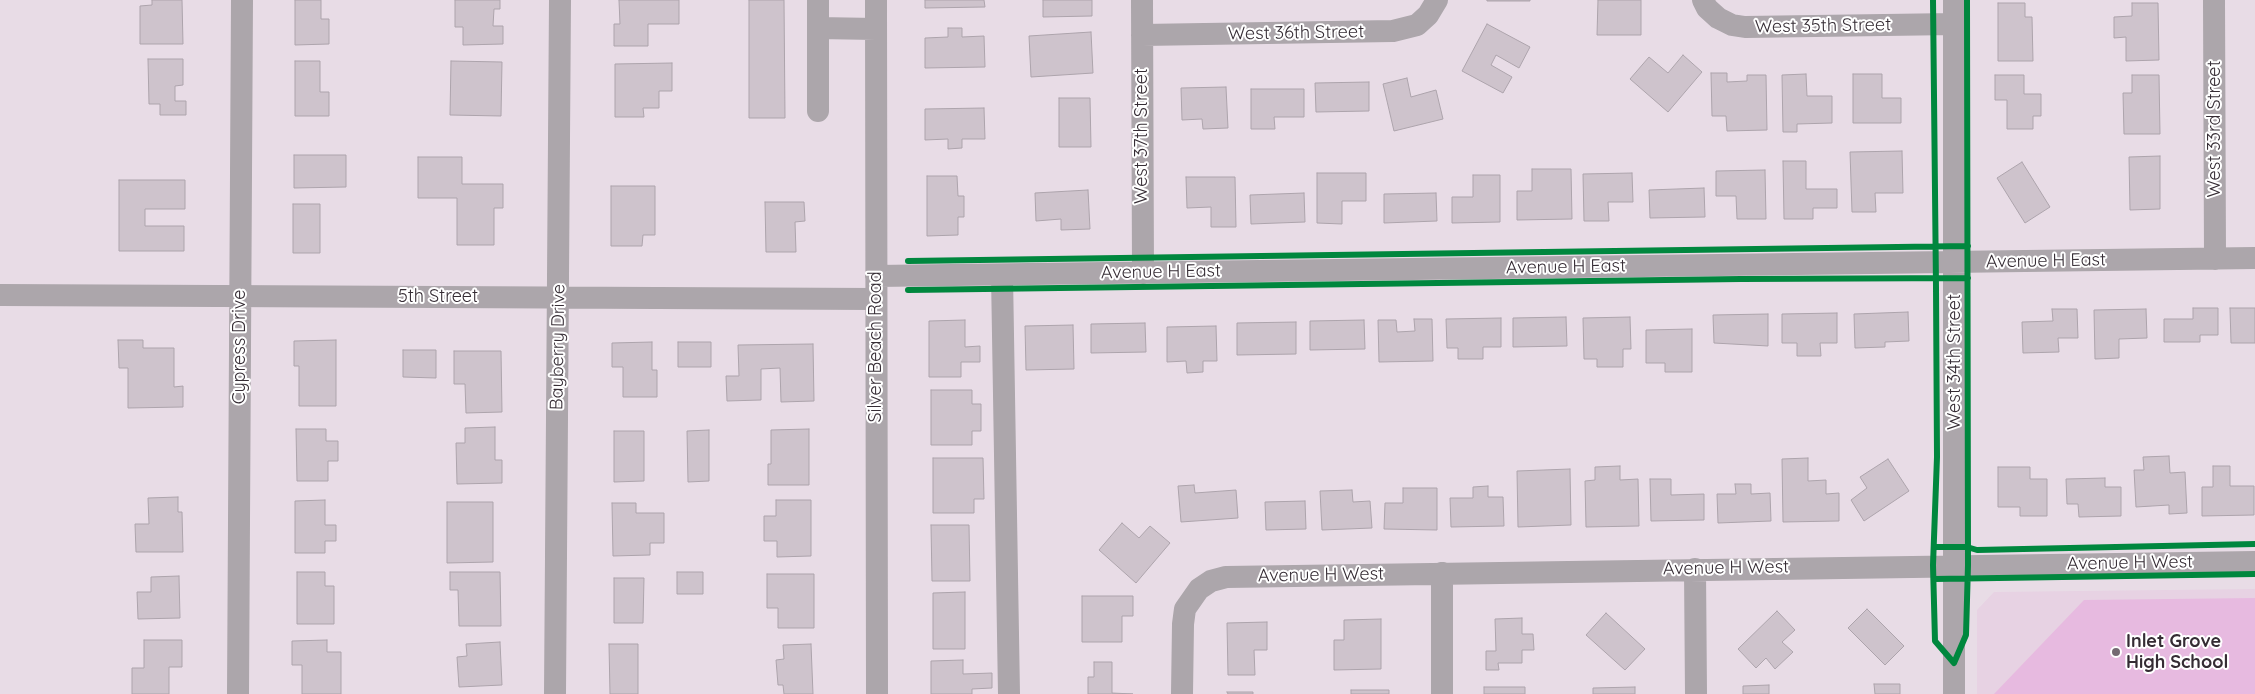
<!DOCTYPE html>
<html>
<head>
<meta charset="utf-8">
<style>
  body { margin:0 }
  canvas { display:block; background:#e8dce6 }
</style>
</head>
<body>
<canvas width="2255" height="694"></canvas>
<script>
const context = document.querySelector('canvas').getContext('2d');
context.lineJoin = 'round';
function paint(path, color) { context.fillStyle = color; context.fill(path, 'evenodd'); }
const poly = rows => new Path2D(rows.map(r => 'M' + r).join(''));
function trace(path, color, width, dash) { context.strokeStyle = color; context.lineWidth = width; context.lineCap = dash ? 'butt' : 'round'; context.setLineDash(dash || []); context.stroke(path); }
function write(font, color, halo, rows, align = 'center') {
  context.font = font + ' Quicksand,sans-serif'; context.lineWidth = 4; context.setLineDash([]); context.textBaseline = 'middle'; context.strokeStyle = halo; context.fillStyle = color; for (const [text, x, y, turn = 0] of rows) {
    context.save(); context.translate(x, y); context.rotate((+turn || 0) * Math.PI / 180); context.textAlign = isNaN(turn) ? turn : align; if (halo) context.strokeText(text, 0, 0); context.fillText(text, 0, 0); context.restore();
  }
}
paint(poly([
  [2255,589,2255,694,1977,694,1977,610,1994,592]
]), '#e7d2e3');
paint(poly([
  [2255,598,2255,694,1994,694,2084,600]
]), '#e7bae0');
const building = poly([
  [152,0,182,0,183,44,140,44,140,6,152,5,152,0],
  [295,0,321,0,321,19,329,19,329,44,295,45,295,0],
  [455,0,500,0,500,9,494,9,493,26,503,26,503,44,463,45,463,27,455,27,455,0],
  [619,0,679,0,679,24,648,24,648,46,614,46,614,24,620,24,619,0],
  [749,0,784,0,785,118,749,118,749,0],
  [925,0,984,0,985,7,925,8,925,0],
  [1043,0,1092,0,1092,16,1043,17,1043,0],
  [1487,0,1530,0,1530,1,1487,1,1487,0],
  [1598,0,1641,0,1641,35,1597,35,1598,0],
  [1998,3,2025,3,2025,17,2032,17,2033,61,1998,61,1998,3],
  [2132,3,2158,3,2159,60,2126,61,2126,37,2114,38,2114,17,2132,16,2132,3],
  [1487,24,1530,47,1519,68,1496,55,1491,65,1512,77,1503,93,1462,71,1487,24],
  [948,28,962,28,962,37,984,36,985,67,925,68,925,38,948,37,948,28],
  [1091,32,1093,73,1031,77,1029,36,1091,32],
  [1683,55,1702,72,1668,112,1630,79,1649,57,1668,73,1683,55],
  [148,59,183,59,183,85,175,86,175,101,186,101,186,115,160,115,160,104,149,104,148,59],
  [295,61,320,61,320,92,329,92,329,116,295,116,295,61],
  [451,61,502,62,501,116,450,115,451,61],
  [672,63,672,91,659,91,659,108,643,108,644,117,615,117,615,64,672,63],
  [1711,73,1727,73,1727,82,1747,81,1747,75,1766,75,1767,130,1727,131,1726,116,1712,116,1711,73],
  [1806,74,1807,96,1832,96,1832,123,1797,124,1797,132,1783,132,1782,75,1806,74],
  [1853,74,1882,74,1882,98,1901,98,1901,123,1853,123,1853,74],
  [1995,75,2024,75,2024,94,2041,94,2041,116,2033,116,2033,129,2007,129,2007,100,1995,100,1995,75],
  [2132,75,2159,75,2160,134,2124,134,2123,93,2132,93,2132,75],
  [1407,78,1411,97,1436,90,1443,119,1394,131,1383,84,1407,78],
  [1369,82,1369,111,1316,112,1315,83,1369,82],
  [1226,87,1228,128,1203,129,1202,119,1182,120,1181,88,1226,87],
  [1251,89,1304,89,1304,117,1274,117,1275,129,1251,129,1251,89],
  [1059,98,1090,98,1091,147,1059,147,1059,98],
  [984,108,985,139,962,139,962,148,948,149,948,139,925,140,925,109,984,108],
  [1902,151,1903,193,1875,193,1876,212,1852,212,1850,152,1902,151],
  [294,155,346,155,346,187,294,188,294,155],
  [2160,156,2160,209,2130,210,2129,157,2160,156],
  [418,157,462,157,462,184,503,184,503,208,494,208,494,245,457,245,457,198,418,198,418,157],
  [1783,161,1806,161,1806,189,1837,189,1837,208,1813,208,1813,219,1784,219,1783,161],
  [2022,162,2050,207,2025,223,1997,178,2022,162],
  [1532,169,1571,169,1572,219,1517,220,1517,191,1532,191,1532,169],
  [1765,170,1766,219,1737,219,1736,196,1716,196,1716,171,1765,170],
  [1317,173,1366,173,1366,201,1342,201,1342,224,1317,223,1317,173],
  [1632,173,1633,202,1608,202,1609,221,1584,221,1583,174,1632,173],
  [1473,175,1500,175,1500,222,1452,223,1452,197,1473,197,1473,175],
  [927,176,957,176,958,196,964,196,964,217,958,217,958,235,927,236,927,176],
  [1186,177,1235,177,1236,227,1211,227,1211,207,1187,208,1186,177],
  [119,180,185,180,185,209,145,209,145,226,184,226,184,251,119,251,119,180],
  [611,186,655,186,655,235,643,235,642,246,611,246,611,186],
  [1704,188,1705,217,1650,218,1649,190,1704,188],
  [1088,190,1090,229,1061,230,1061,219,1036,221,1035,193,1088,190],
  [1304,193,1305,222,1251,224,1250,195,1304,193],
  [1436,193,1437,221,1384,223,1384,194,1436,193],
  [765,202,804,202,805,221,795,222,796,252,766,252,765,202],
  [293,204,320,204,320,253,293,253,293,204],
  [2193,308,2218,308,2218,335,2200,335,2200,342,2164,342,2164,319,2193,319,2193,308],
  [2230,308,2255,308,2255,343,2231,343,2230,308],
  [2052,309,2077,309,2078,338,2058,338,2059,352,2023,353,2022,322,2053,321,2052,309],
  [2146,309,2147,338,2119,339,2119,358,2095,359,2094,310,2146,309],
  [1908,312,1909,341,1885,342,1885,347,1855,348,1854,314,1908,312],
  [1837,313,1837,343,1820,343,1821,356,1797,356,1797,343,1782,343,1782,314,1837,313],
  [1768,314,1768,346,1714,343,1713,315,1768,314],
  [1566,317,1567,346,1513,347,1513,318,1566,317],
  [1630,317,1631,349,1623,349,1623,367,1597,367,1597,359,1584,359,1583,318,1630,317],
  [1501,318,1501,347,1483,347,1483,359,1458,359,1458,348,1447,348,1446,319,1501,318],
  [1414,319,1432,319,1433,361,1379,362,1378,320,1396,320,1397,332,1415,331,1414,319],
  [965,320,965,347,980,346,980,362,961,362,961,377,929,377,929,321,965,320],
  [1364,320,1365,349,1310,350,1310,321,1364,320],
  [1296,322,1296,354,1237,355,1237,323,1296,322],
  [1145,323,1146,352,1091,353,1091,324,1145,323],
  [1073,325,1074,369,1026,370,1025,326,1073,325],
  [1216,326,1217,361,1203,361,1203,372,1187,373,1186,361,1167,362,1167,327,1216,326],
  [1692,329,1692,372,1665,372,1665,363,1646,363,1646,330,1692,329],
  [118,340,143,340,143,348,174,348,174,387,183,386,183,407,128,408,128,368,119,368,118,340],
  [336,340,336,406,299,406,299,366,294,366,294,341,336,340],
  [652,342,652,370,657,370,657,397,623,397,623,367,612,367,612,343,652,342],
  [678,342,711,342,711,367,678,367,678,342],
  [813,344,814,401,781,402,780,368,761,369,761,400,727,401,726,376,739,376,738,345,813,344],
  [403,350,436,350,436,378,403,377,403,350],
  [454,351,501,351,502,412,466,413,465,384,454,384,454,351],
  [931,390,972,390,972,404,981,404,981,431,972,431,972,445,931,445,931,390],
  [495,427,495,460,502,460,502,483,457,484,456,443,465,443,465,428,495,427],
  [296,429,326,429,326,441,338,441,338,461,328,461,328,481,297,481,296,429],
  [809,429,809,485,768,485,768,464,771,464,771,430,809,429],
  [709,430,709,481,688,482,687,431,709,430],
  [614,431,644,431,644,481,614,482,614,431],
  [2169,456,2170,473,2185,472,2187,513,2169,514,2169,505,2136,507,2134,470,2144,470,2143,457,2169,456],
  [933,458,983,458,984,499,974,499,974,513,933,513,933,458],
  [1808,458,1808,481,1826,480,1826,494,1839,493,1839,521,1783,522,1782,459,1808,458],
  [1888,459,1909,491,1864,521,1851,500,1867,488,1860,477,1888,459],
  [1620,466,1620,480,1638,479,1639,526,1586,527,1585,481,1595,480,1595,467,1620,466],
  [2213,466,2230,466,2230,486,2254,486,2254,515,2202,516,2202,487,2213,487,2213,466],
  [1998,467,2030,467,2030,479,2047,479,2047,516,2020,516,2020,507,1998,507,1998,467],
  [1570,469,1571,525,1518,527,1517,471,1570,469],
  [2105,478,2105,487,2121,487,2121,516,2079,517,2078,504,2067,504,2066,479,2105,478],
  [1650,479,1671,479,1671,495,1704,494,1704,520,1651,521,1650,479],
  [1735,484,1751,484,1751,494,1770,493,1771,521,1718,523,1717,494,1736,494,1735,484],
  [1194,485,1195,493,1236,490,1238,518,1181,522,1178,486,1194,485],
  [1488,486,1488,497,1503,497,1504,526,1451,527,1450,498,1473,498,1473,487,1488,486],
  [1403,488,1437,488,1437,530,1384,529,1385,503,1403,503,1403,488],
  [1352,490,1353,502,1370,501,1372,528,1322,530,1320,491,1352,490],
  [178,497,178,512,182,512,183,552,136,552,135,524,149,524,148,498,178,497],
  [325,500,325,525,336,525,336,541,325,541,325,553,295,553,295,501,325,500],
  [776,500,811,500,811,556,777,557,777,541,764,541,764,516,776,516,776,500],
  [1305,501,1306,529,1266,530,1265,502,1305,501],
  [447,502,493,502,493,562,447,563,447,502],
  [612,503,636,503,636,513,664,513,664,543,650,543,650,555,613,556,612,503],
  [1122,523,1139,538,1150,526,1170,543,1136,583,1099,550,1122,523],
  [931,525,969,525,970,581,932,581,931,525],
  [297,572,325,572,325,586,334,586,334,624,297,624,297,572],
  [450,572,500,572,501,626,459,626,458,590,450,590,450,572],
  [677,572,703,572,703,594,677,594,677,572],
  [767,574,814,574,814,628,778,628,778,608,767,608,767,574],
  [179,576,180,618,138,619,137,592,151,592,151,577,179,576],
  [614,578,644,578,643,623,614,623,614,578],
  [965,592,965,649,933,649,933,593,965,592],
  [1082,596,1133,596,1133,616,1122,616,1122,642,1082,642,1082,596],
  [1867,609,1904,646,1885,665,1848,628,1867,609],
  [1777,611,1795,630,1782,642,1793,652,1775,669,1766,658,1756,668,1738,649,1777,611],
  [1606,613,1645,649,1625,670,1586,635,1606,613],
  [1522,618,1522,634,1533,634,1534,650,1522,650,1522,663,1498,663,1499,670,1486,670,1486,651,1496,651,1495,619,1522,618],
  [1381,619,1381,669,1334,670,1334,640,1344,640,1344,620,1381,619],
  [1267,622,1267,650,1254,650,1255,675,1228,675,1227,623,1267,622],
  [144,640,182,640,182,667,169,667,169,694,132,694,132,668,144,668,144,640],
  [327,640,327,652,341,652,341,694,302,694,302,665,292,665,292,641,327,640],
  [500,642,502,685,459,687,457,657,467,656,466,644,500,642],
  [609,644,638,644,638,694,610,694,609,644],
  [811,644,813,694,784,694,783,685,778,685,776,660,784,659,783,645,811,644],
  [963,660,963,674,992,673,992,688,972,689,972,694,931,694,931,661,963,660],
  [1094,662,1112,662,1112,693,1133,694,1088,694,1088,677,1094,677,1094,662],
  [1874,684,1900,684,1900,694,1875,694,1874,684],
  [1769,685,1769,694,1743,694,1743,686,1769,685],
  [1484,687,1525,687,1525,694,1484,694,1484,687],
  [1635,687,1635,694,1593,694,1593,688,1635,687],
  [1351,690,1389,690,1389,694,1351,694,1351,690],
  [1227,692,1253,692,1253,694,1228,694,1227,692]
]);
paint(building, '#cec3cc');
trace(building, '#ada4ac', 1);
trace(poly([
  [818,0,818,111],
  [876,0,877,694],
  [1142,0,1143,273],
  [1703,0,1707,8,1718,18,1732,25,1745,27,1954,24],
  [1954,0,1954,694],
  [2214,0,2215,259],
  [818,28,876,29],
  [1142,35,1393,31,1417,25,1428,15,1437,0],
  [1002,275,1009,694],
  [876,276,2255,258],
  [0,295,876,299],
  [1695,569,1696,694],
  [238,694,242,0],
  [555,694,560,0],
  [1182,694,1183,624,1185,609,1199,589,1211,581,1226,577,2255,562],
  [1442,694,1442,573]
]), '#aca6ab', 22);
trace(poly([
  [1933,0,1936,287,1937,457,1933,565,1935,641,1954,663,1966,635,1968,565,1967,0],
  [908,261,1968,246],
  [908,290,1741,279,1968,278],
  [1934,547,1967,547,1977,550,2255,544],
  [1934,579,2255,574]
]), '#00873e', 6);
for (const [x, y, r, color] of [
  [2116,652,5,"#746a72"]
]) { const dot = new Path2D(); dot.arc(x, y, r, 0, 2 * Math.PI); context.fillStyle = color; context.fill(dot); trace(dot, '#fff', 2); }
write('18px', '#352c34', '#fff', [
  ["West 35th Street",1823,26,-1],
  ["West 36th Street",1296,33,-1],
  ["West 33rd Street",2215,129,-90],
  ["West 37th Street",1142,136,-90],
  ["Avenue H East",2046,261,-1],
  ["Avenue H East",1566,267,-1],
  ["Avenue H East",1161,272,-1],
  ["5th Street",438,297],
  ["Cypress Drive",240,347,-90],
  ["Bayberry Drive",558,347,-89],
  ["Silver Beach Road",876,347,-90],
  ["West 34th Street",1955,362,-90],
  ["Avenue H West",2130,563,-1],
  ["Avenue H West",1726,568,-1],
  ["Avenue H West",1321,575,-1]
]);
write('bold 18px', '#352c34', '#fff', [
  ["Inlet Grove",2126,642],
  ["High School",2126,663]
], 'left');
</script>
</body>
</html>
